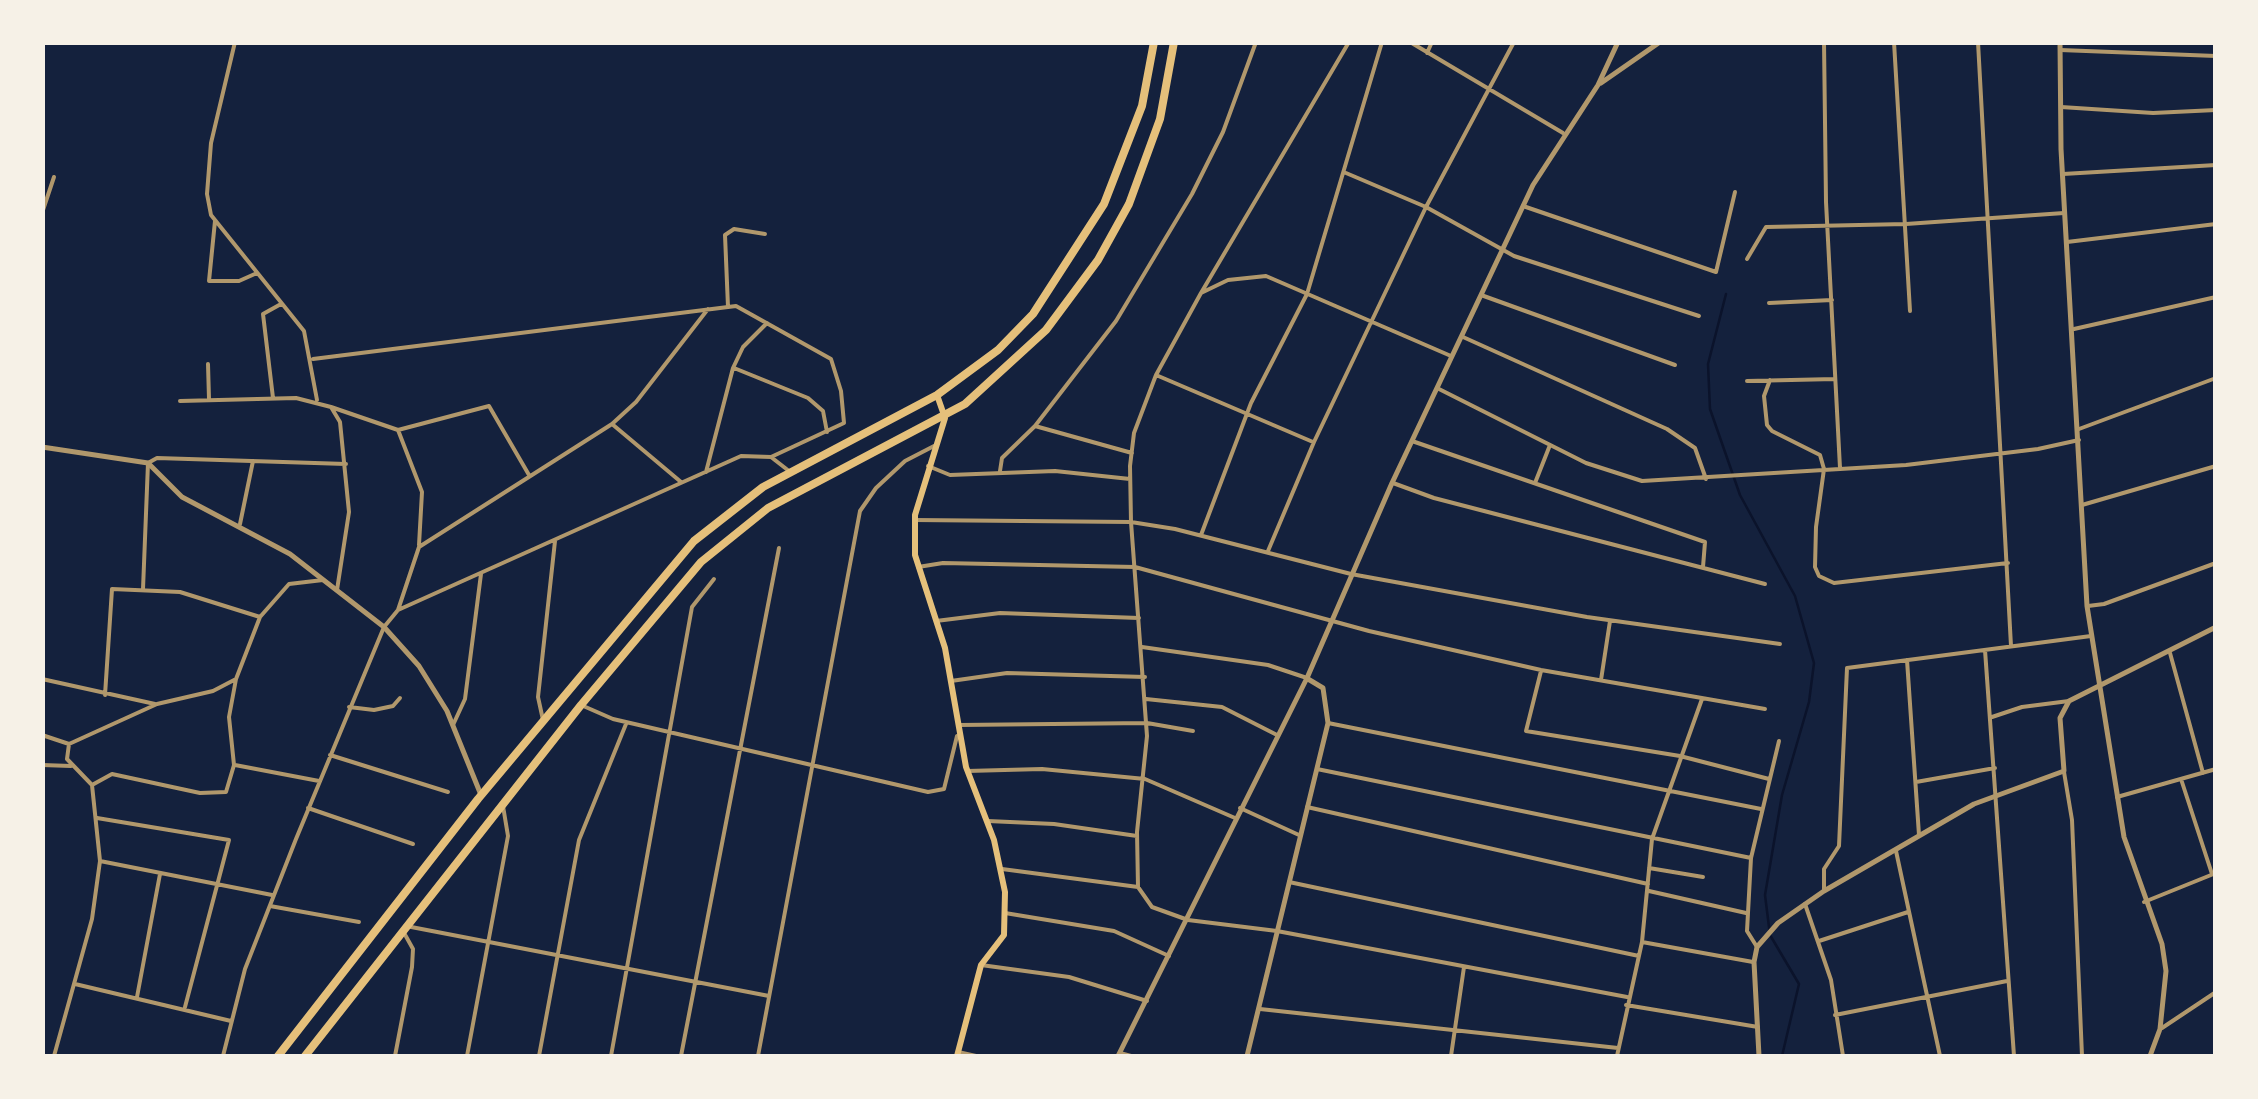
<!DOCTYPE html>
<html>
<head>
<meta charset="utf-8">
<style>
  body { margin:0 }
  #map { position:relative; width:2258px; height:1099px; overflow:hidden; background:#14213d; font-family:"DejaVu Sans",sans-serif }
  canvas { display:block }
  .frame { position:absolute; inset:0; border:45px solid #f6f1e7; pointer-events:none }
</style>
</head>
<body>
<div id="map">
<canvas width="2258" height="1099"></canvas>
<div class="frame"></div>
</div>
<script>
const context = document.querySelector('canvas').getContext('2d');
context.lineJoin = 'round';
const poly = rows => new Path2D(rows.map(r => 'M' + r).join(''));
function trace(path, color, width, dash) { context.strokeStyle = color; context.lineWidth = width; context.lineCap = dash ? 'butt' : 'round'; context.setLineDash(dash || []); context.stroke(path); }
trace(poly([
  [1726,294,1708,364,1710,409,1740,495,1795,596,1814,663,1809,702,1782,795,1765,895,1770,935,1799,984,1782,1056]
]), '#0b132b', 2.5);
trace(poly([
  [235,42,211,143,207,194,211,215,304,331,317,400],
  [1349,42,1201,293,1156,375,1134,433,1130,466,1131,522,1147,736,1137,832,1138,887,1152,907,1188,920,1277,931,1627,997],
  [1410,42,1563,133],
  [1824,42,1826,202,1840,468],
  [1894,42,1910,311],
  [1978,42,2011,646],
  [2060,50,2216,56],
  [1427,53,1432,42],
  [2061,107,2153,113,2216,110],
  [1346,173,1426,207,1514,256,1699,316],
  [2063,174,2216,165],
  [1523,206,1716,272,1735,192],
  [42,213,54,177],
  [215,221,209,281,239,281,257,273],
  [2067,242,2216,224],
  [1747,259,1766,227,1906,224,2064,213],
  [1201,293,1228,280,1266,276,1451,356],
  [1481,295,1675,365],
  [1769,303,1832,300],
  [728,307,725,235,734,229,765,234],
  [2074,329,2216,297],
  [1463,337,1667,429,1695,448,1706,479],
  [313,359,736,306,831,359,841,391,844,423,771,457],
  [208,364,209,399],
  [734,368,808,398,823,411,827,432],
  [1156,375,1313,442],
  [1770,380,1764,396,1767,425,1772,431,1820,455,1824,469,1816,527,1815,567,1819,576,1834,583,2008,563],
  [1747,381,1835,379],
  [1437,388,1586,463,1642,481,1906,465,2038,449,2079,440],
  [273,398,263,314,281,304],
  [180,401,296,398,331,407,340,422,349,512,337,590],
  [331,407,398,430,489,406,529,475],
  [612,424,681,482],
  [1035,426,1116,321,1192,194,1223,132,1256,42],
  [2079,429,2216,378],
  [398,430,422,492,419,545],
  [1412,441,1705,542,1703,567],
  [928,466,950,475,1055,471,1130,479],
  [1000,471,1002,458,1035,426,1132,453],
  [706,472,733,368,743,347,767,323],
  [1393,483,1434,498,1765,584],
  [1535,483,1550,445],
  [2082,505,2216,466],
  [914,520,1131,522,1175,529,1351,574,1587,617,1780,644],
  [240,524,253,461],
  [1201,535,1251,403,1307,294,1382,42],
  [1268,551,1314,442,1426,207,1514,42],
  [918,567,943,563,1135,567,1369,631,1541,670,1765,709],
  [143,589,148,463,157,458,346,464],
  [2088,606,2104,604,2216,563],
  [398,610,419,547,612,424,636,402,708,309],
  [936,621,1000,613,1139,618],
  [1142,647,1268,665,1307,678],
  [1985,650,2014,1056],
  [2170,653,2203,773],
  [1907,660,1919,835],
  [1541,671,1526,731,1680,756,1769,779],
  [42,679,155,704],
  [1601,680,1610,621],
  [951,681,1007,673,1145,677],
  [105,695,112,589,180,592,260,617],
  [1146,699,1222,707,1277,735],
  [581,705,613,719,928,792,944,789,957,736],
  [349,707,374,710,393,706,400,698],
  [1992,717,2022,707,2069,701],
  [543,720,538,697,555,541],
  [1328,723,1761,809],
  [453,725,465,699,481,574],
  [959,725,1147,723,1193,731],
  [42,735,69,744],
  [330,755,448,792],
  [42,765,71,766],
  [235,765,319,781],
  [1317,769,1751,858],
  [967,771,1042,769,1145,779,1235,818],
  [2064,772,2072,820,2082,1056],
  [2181,779,2212,874],
  [1916,782,1995,768],
  [92,785,112,774,200,793,226,792,234,765,229,717,236,679,260,617,289,584,323,580],
  [2117,797,2216,769],
  [1307,807,1648,884],
  [308,808,413,844],
  [1240,808,1299,835],
  [97,818,229,840,185,1007],
  [988,821,1054,824,1137,836],
  [1896,851,1940,1056],
  [100,861,272,895],
  [1649,868,1703,877],
  [1002,869,1138,887],
  [1289,882,1639,956],
  [1649,891,1746,913],
  [1824,891,1824,869,1839,846,1847,668,2091,636],
  [2144,902,2216,873],
  [1805,904,1831,980,1843,1056],
  [270,906,359,922],
  [1005,913,1114,931,1169,956],
  [406,926,769,996],
  [1819,941,1908,912],
  [1642,942,1753,962],
  [1757,947,1747,931,1751,858,1779,741],
  [981,965,1069,977,1147,1001],
  [75,984,231,1021],
  [137,997,160,874],
  [1626,1005,1758,1027],
  [1260,1009,1618,1048],
  [1835,1015,2007,981],
  [2162,1028,2216,992],
  [958,1052,976,1056],
  [1120,1053,1131,1056],
  [54,1056,92,919,100,861,92,785,67,759,69,744,157,704,213,691,236,679],
  [223,1056,245,969,296,839,384,627,398,610,741,456,771,457,789,471],
  [395,1056,412,967,413,949,403,931],
  [467,1056,508,836,503,806],
  [539,1056,579,840,626,724],
  [611,1056,692,607,714,579],
  [681,1056,779,548],
  [758,1056,860,511,876,488,905,461,934,446],
  [1451,1056,1464,967],
  [1617,1056,1642,942,1652,839,1702,699]
]), '#b1986c', 4);
trace(poly([
  [2060,42,2061,149,2087,606,2124,837,2162,944,2166,971,2160,1029,2150,1056],
  [1601,83,1660,42],
  [42,447,148,463,182,497,290,554,384,627,419,666,447,711,481,795],
  [1118,1056,1307,678,1392,483,1533,185,1598,85,1618,42],
  [1247,1056,1328,723,1323,688,1308,679],
  [1759,1056,1754,962,1757,947,1778,923,1824,891,1974,804,2064,771,2060,718,2069,701,2216,627]
]), '#b1986c', 5);
trace(poly([
  [937,395,945,418,915,515,915,555,945,648,966,767,994,840,1005,892,1004,935,981,965,957,1056]
]), '#e5c07b', 6);
trace(poly([
  [278,1056,478,799,694,541,763,487,937,395,998,350,1033,314,1104,204,1142,106,1154,42],
  [305,1056,581,705,701,562,768,508,965,404,1046,330,1098,260,1129,204,1160,119,1174,42]
]), '#e5c07b', 8);
</script>
</body>
</html>
